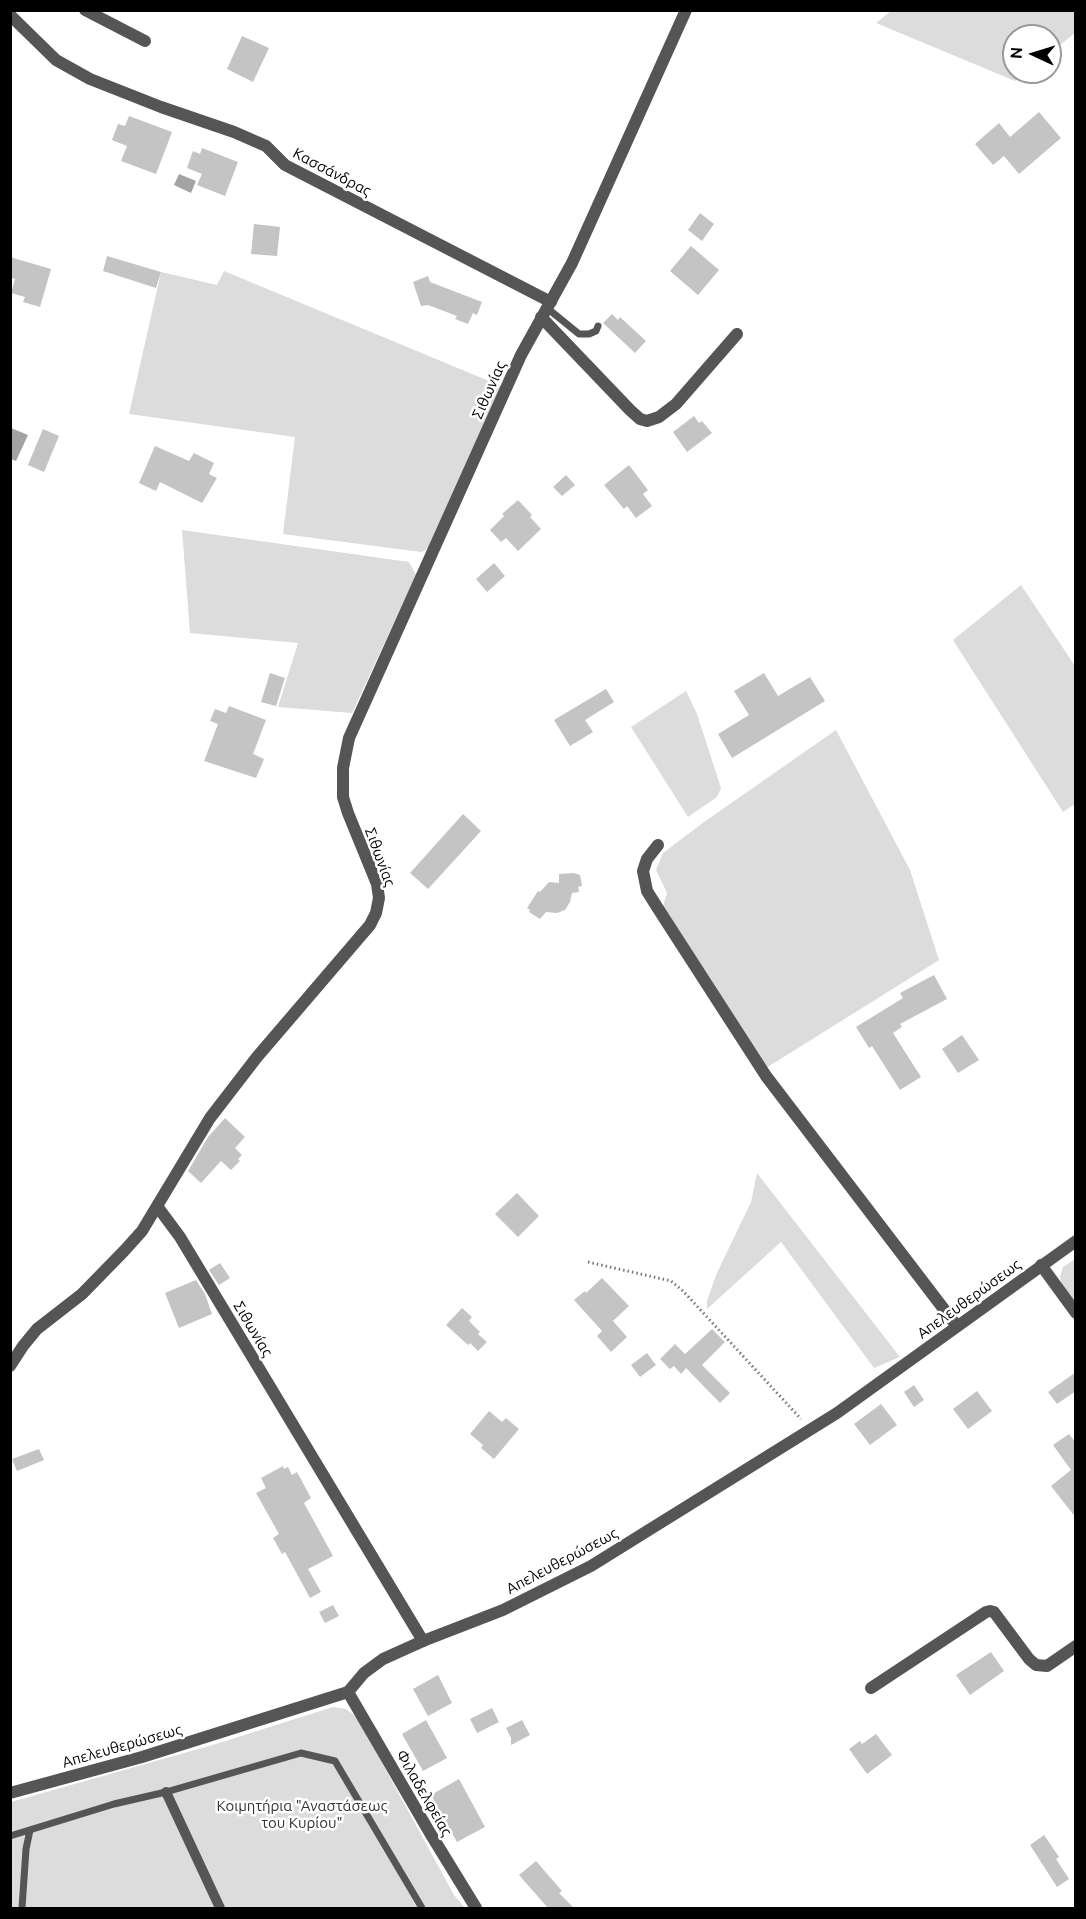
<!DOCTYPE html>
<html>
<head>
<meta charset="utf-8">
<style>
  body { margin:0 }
  #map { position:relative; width:1086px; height:1919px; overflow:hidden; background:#fff; font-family:Ubuntu,sans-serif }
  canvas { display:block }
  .frame { position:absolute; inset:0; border:12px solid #000; pointer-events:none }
  .north { position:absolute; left:1002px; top:24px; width:60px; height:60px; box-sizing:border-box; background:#fff; border:2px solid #999; border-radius:50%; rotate:274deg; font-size:16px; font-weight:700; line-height:24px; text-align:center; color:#000 }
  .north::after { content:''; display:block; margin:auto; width:21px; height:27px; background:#000; clip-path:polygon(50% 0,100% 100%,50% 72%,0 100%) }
</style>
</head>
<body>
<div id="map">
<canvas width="1086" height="1919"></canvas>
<div class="frame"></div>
<div class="north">N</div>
</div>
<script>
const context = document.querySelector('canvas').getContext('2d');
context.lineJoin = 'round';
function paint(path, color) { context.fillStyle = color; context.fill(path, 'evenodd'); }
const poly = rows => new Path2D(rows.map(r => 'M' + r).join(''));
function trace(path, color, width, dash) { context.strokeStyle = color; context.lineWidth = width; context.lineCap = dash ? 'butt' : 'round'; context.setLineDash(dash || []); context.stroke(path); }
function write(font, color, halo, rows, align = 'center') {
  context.font = font + ' Ubuntu,sans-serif'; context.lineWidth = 5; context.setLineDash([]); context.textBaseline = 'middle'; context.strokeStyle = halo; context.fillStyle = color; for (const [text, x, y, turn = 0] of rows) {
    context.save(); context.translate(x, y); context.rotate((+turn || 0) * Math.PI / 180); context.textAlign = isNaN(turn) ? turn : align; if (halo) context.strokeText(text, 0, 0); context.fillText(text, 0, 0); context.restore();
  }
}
paint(poly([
  [891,11,1075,11,1075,33,1050,53,1050,36,1014,36,1014,72,1027,72,1015,81,876,23],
  [224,271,501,386,428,549,421,552,283,534,295,437,129,414,161,272,217,285],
  [182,530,409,562,416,575,352,713,278,707,298,643,190,633],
  [1021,585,1075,666,1075,804,1063,812,953,640],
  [686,691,697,714,721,788,717,797,688,817,631,727],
  [836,730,910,870,939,960,766,1068,662,909,667,893,656,870,663,853,704,822],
  [757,1173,900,1357,874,1368,781,1242,707,1309,707,1301,716,1275,751,1202],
  [1075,1259,1075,1307,1062,1288,1060,1277,1063,1267],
  [333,1707,346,1709,357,1717,454,1895,465,1908,11,1908,11,1802,216,1744]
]), '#dcdcdc');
paint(poly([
  [179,174,196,181,191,193,174,185],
  [11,428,28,435,16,461,11,459]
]), '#a3a3a3');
paint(poly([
  [242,36,269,48,253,82,227,69],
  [1039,112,1061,138,1019,174,1004,156,993,165,975,144,999,123,1010,137],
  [129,116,172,132,156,174,121,161,127,146,112,140,118,124,125,126],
  [202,148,238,162,225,196,197,185,202,174,187,168,193,151,200,154],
  [700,213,714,224,702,241,688,230],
  [254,224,280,227,277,256,251,254],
  [691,246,719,270,698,295,670,271],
  [107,256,161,272,156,288,103,271],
  [10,257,51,269,40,307,23,302,25,297,11,293,15,279,10,277],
  [428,276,430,282,482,302,477,315,473,313,468,324,455,319,457,316,428,305,421,306,413,282],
  [612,314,618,320,620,317,646,341,635,353,603,323],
  [694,416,699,423,702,421,712,433,687,452,673,432],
  [43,429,59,436,44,472,28,465],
  [155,446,189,461,194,453,214,463,209,474,217,478,202,503,160,482,156,491,139,483],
  [629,465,648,490,643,494,652,506,636,518,627,506,624,509,604,485],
  [566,475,575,485,562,496,553,487],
  [518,500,532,515,530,517,541,529,518,551,506,538,501,542,490,530,504,516,502,514],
  [494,563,505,576,487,592,476,579],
  [270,673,285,678,276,706,261,702],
  [764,673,778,696,810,677,825,701,732,758,718,734,749,715,734,691],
  [606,689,614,702,585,720,593,732,570,746,554,720],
  [229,706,266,720,253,754,264,759,256,778,204,761,218,724,210,721,215,709,226,713],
  [463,814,481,831,428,889,410,873],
  [574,873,580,875,582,886,578,887,579,892,572,893,570,902,565,910,557,913,546,912,540,919,529,912,530,910,527,908,538,891,540,892,549,882,559,883,559,874],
  [934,975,947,999,900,1024,902,1027,893,1033,921,1077,900,1090,872,1046,869,1048,856,1027,903,998,900,993],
  [962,1035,979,1060,958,1073,942,1049],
  [225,1118,245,1137,235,1148,242,1155,238,1159,240,1161,231,1170,221,1161,201,1183,188,1171,208,1137],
  [517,1193,539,1216,518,1237,495,1214],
  [220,1263,230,1278,219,1285,209,1270],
  [602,1278,629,1306,613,1321,627,1337,611,1352,597,1336,602,1331,574,1300,585,1291,586,1293],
  [196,1280,205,1294,212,1314,179,1328,165,1293],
  [462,1308,472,1317,469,1321,480,1332,478,1334,487,1342,478,1351,470,1343,468,1345,446,1325],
  [712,1329,725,1342,702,1365,730,1393,720,1403,686,1368,681,1374,674,1366,670,1369,660,1359,675,1344,685,1354],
  [647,1353,656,1365,640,1377,631,1365],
  [1076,1372,1076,1391,1057,1404,1048,1392],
  [914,1385,924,1400,914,1407,904,1392],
  [977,1391,992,1411,968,1429,953,1409],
  [881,1404,897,1425,870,1445,854,1424],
  [489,1411,502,1422,506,1418,519,1429,494,1459,481,1448,483,1445,470,1434],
  [1069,1434,1076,1443,1076,1518,1051,1486,1071,1470,1053,1445],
  [39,1449,44,1460,17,1471,12,1459],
  [283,1466,284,1469,288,1467,292,1475,297,1472,311,1498,304,1503,333,1556,308,1569,321,1592,310,1598,285,1552,282,1554,273,1538,279,1534,256,1493,266,1488,261,1478],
  [333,1605,339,1616,325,1623,319,1612],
  [991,1652,1004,1671,970,1695,956,1675],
  [438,1675,452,1703,428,1716,413,1689],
  [492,1708,499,1722,477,1733,470,1719],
  [426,1720,447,1758,423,1771,402,1734],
  [522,1720,530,1735,511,1745,511,1738,506,1728],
  [876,1734,892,1755,867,1774,849,1749,860,1741,862,1744],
  [459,1779,485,1827,457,1842,431,1795],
  [1044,1835,1059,1857,1056,1859,1069,1879,1057,1887,1030,1845],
  [536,1861,562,1891,559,1893,574,1908,548,1908,519,1875]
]), '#c4c4c4');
trace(poly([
  [588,1262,671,1281,683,1291,801,1419]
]), '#777', 3, [1.5, 3]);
trace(poly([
  [547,308,579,334,589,334,596,331,598,326],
  [10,1836,114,1804,166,1792,301,1753,335,1761,422,1908],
  [22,1908,26,1849,30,1830]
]), '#555', 7);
trace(poly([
  [166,1792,220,1908]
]), '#555', 10);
trace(poly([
  [85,10,145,41],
  [10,15,56,60,90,79,161,107,234,132,266,146,285,165,551,302],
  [541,317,630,410,640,419,647,421,659,417,676,404,737,334],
  [658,845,647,859,643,871,647,891,657,907,766,1076,956,1325],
  [1041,1265,1076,1313],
  [10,1366,23,1346,37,1329,82,1294,124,1251,142,1231,157,1206],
  [423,1641,180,1237,157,1206,210,1118,257,1057,370,925,376,913,379,898,377,884,348,813,343,797,343,768,349,738,521,355,572,263,686,10],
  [871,1688,986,1612,990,1611,994,1612,1029,1659,1036,1665,1047,1666,1076,1646],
  [348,1692,430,1833,476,1908]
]), '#555', 12);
trace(poly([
  [10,1793,142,1757,348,1692,364,1673,383,1659,423,1641,503,1610,591,1566,837,1413,1076,1241]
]), '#555', 12);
write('15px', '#000', '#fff', [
  ["Κασσάνδρας",332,172,28],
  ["Σιθωνίας",489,390,-66],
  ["Σιθωνίας",380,857,70],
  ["Απελευθερώσεως",969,1299,-36],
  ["Σιθωνίας",253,1329,59],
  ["Απελευθερώσεως",562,1561,-28],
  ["Απελευθερώσεως",122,1746,-16],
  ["Φιλαδελφείας",424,1793,60]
]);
write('15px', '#333', '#fff', [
  ["Κοιμητήρια \"Αναστάσεως",302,1806],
  ["του Κυρίου\"",302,1823]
]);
</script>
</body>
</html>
